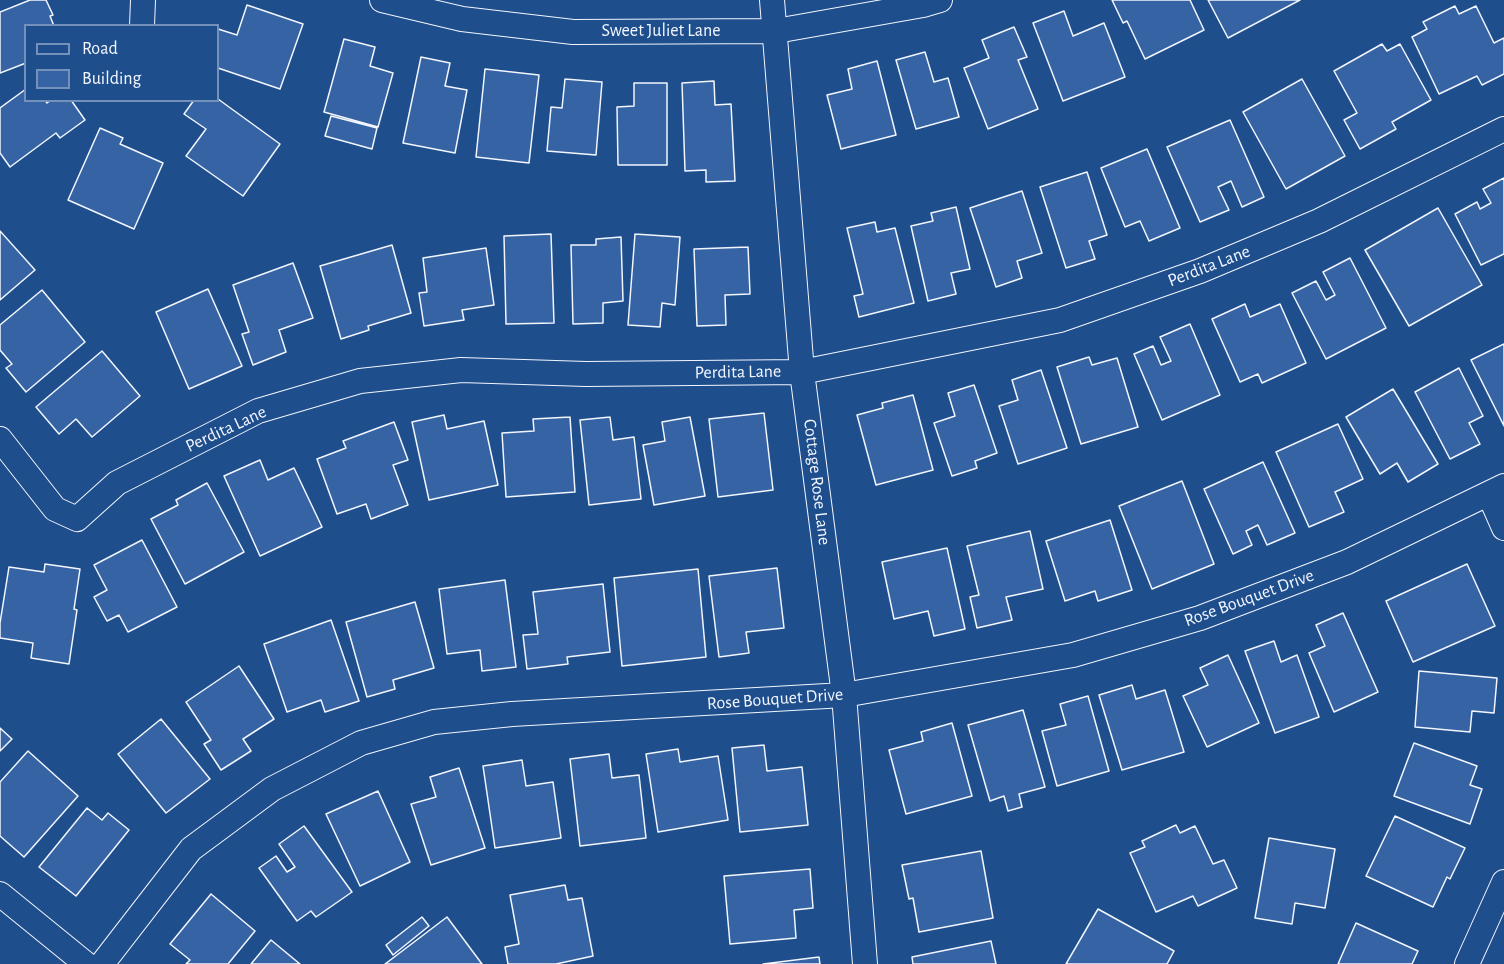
<!DOCTYPE html>
<html>
<head>
<meta charset="utf-8">
<style>
  body { margin:0 }
  #map { position:relative; width:1504px; height:964px; overflow:hidden; background:#1f4e8c; font-family:"Alegreya Sans",sans-serif }
  canvas { display:block }
  .legend { position:absolute; left:24px; top:24px; width:195px; height:78px; box-sizing:border-box; background:#1f4e8c; border:2px solid #7391ba; margin:0; padding:8px 10px; list-style:none; font-size:18px; color:#f2f6ff }
  .legend li { display:flex; align-items:center; gap:12px; height:30px }
  .legend b { width:30px; border:2px solid #7391ba }
</style>
</head>
<body>
<div id="map">
<canvas width="1504" height="964"></canvas>
<ul class="legend">
<li><b style="height:8px;background:#1f4e8c"></b>Road</li>
<li><b style="height:16px;background:#3563a3"></b>Building</li>
</ul>
</div>
<script>
const context = document.querySelector('canvas').getContext('2d');
context.lineJoin = 'round';
function paint(path, color) { context.fillStyle = color; context.fill(path, 'evenodd'); }
const poly = rows => new Path2D(rows.map(r => 'M' + r).join(''));
function trace(path, color, width, dash) { context.strokeStyle = color; context.lineWidth = width; context.lineCap = dash ? 'butt' : 'round'; context.setLineDash(dash || []); context.stroke(path); }
function write(font, color, halo, rows, align = 'center') {
  context.font = font + ' "Alegreya Sans",sans-serif'; context.lineWidth = 4.5; context.setLineDash([]); context.textBaseline = 'middle'; context.strokeStyle = halo; context.fillStyle = color; for (const [text, x, y, turn = 0] of rows) {
    context.save(); context.translate(x, y); context.rotate((+turn || 0) * Math.PI / 180); context.textAlign = isNaN(turn) ? turn : align; if (halo) context.strokeText(text, 0, 0); context.fillText(text, 0, 0); context.restore();
  }
}
const building = poly([
  [30,0,46,0,53,15,50,16,54,26,26,26,26,63,0,73,0,12,30,0],
  [1112,0,1190,0,1204,30,1145,59,1127,21,1123,23,1112,0],
  [1208,0,1300,0,1228,38,1208,0],
  [247,5,303,24,280,89,218,68,218,29,237,35,247,5],
  [1455,6,1459,14,1476,6,1494,43,1504,38,1504,74,1482,85,1477,76,1439,94,1412,37,1427,29,1423,22,1455,6],
  [1064,11,1073,36,1104,23,1125,77,1063,101,1033,23,1064,11],
  [1014,27,1027,57,1018,60,1038,109,988,129,964,68,989,58,982,40,1014,27],
  [344,39,375,47,370,66,393,73,378,127,324,112,344,39],
  [1382,44,1387,51,1400,44,1431,100,1392,122,1396,129,1360,149,1344,120,1357,113,1334,71,1382,44],
  [925,52,934,82,948,78,959,117,916,129,896,60,925,52],
  [421,57,450,63,445,86,467,90,455,153,403,143,421,57],
  [877,61,896,135,841,149,827,95,852,89,848,69,877,61],
  [485,69,539,75,529,163,476,157,485,69],
  [565,79,602,82,596,155,547,151,551,107,562,108,565,79],
  [1302,79,1345,156,1286,189,1243,112,1302,79],
  [714,81,715,105,731,104,735,181,706,182,706,170,685,171,682,83,714,81],
  [634,83,667,83,667,165,618,165,617,107,634,106,634,83],
  [26,89,26,100,45,100,47,103,51,100,71,100,85,120,60,138,56,133,10,167,0,153,0,108,26,89],
  [218,99,280,144,243,196,186,156,206,129,184,114,194,100,218,99],
  [331,116,377,128,372,149,325,136,331,116],
  [1230,120,1264,197,1242,207,1231,181,1218,187,1229,210,1200,222,1167,147,1230,120],
  [100,128,123,138,120,144,163,163,134,229,68,200,100,128],
  [1147,149,1180,228,1149,241,1140,221,1125,227,1101,168,1147,149],
  [1087,172,1107,235,1089,241,1095,259,1066,268,1040,187,1087,172],
  [1504,178,1504,254,1481,265,1455,214,1477,202,1480,209,1491,203,1483,189,1504,178],
  [1022,191,1042,253,1017,261,1022,278,996,287,970,208,1022,191],
  [956,207,970,269,951,273,956,294,928,301,911,226,933,221,931,213,956,207],
  [1438,208,1482,285,1409,326,1365,250,1438,208],
  [875,222,877,232,895,228,914,303,859,317,854,296,863,294,847,228,875,222],
  [0,231,35,270,0,300,0,231],
  [551,234,554,323,506,324,504,236,551,234],
  [635,234,680,237,675,305,662,303,660,327,628,325,635,234],
  [621,237,623,301,603,303,603,323,573,324,571,245,596,245,596,239,621,237],
  [392,245,411,313,368,326,369,330,341,339,320,266,392,245],
  [748,247,750,294,725,295,726,325,697,326,694,249,748,247],
  [486,248,494,305,462,310,464,320,424,326,419,293,427,292,423,258,486,248],
  [1350,258,1386,328,1326,359,1292,293,1316,281,1326,300,1335,295,1323,272,1350,258],
  [293,263,313,318,279,330,286,352,253,365,242,334,249,332,233,285,293,263],
  [208,289,242,366,189,389,156,312,208,289],
  [42,290,85,342,26,392,6,368,12,364,0,350,0,325,42,290],
  [1245,304,1250,317,1280,304,1306,363,1262,383,1258,374,1240,382,1212,319,1245,304],
  [1190,324,1220,395,1162,420,1134,354,1153,346,1161,365,1171,361,1160,337,1190,324],
  [1504,344,1504,426,1471,360,1504,344],
  [102,351,140,396,92,437,76,419,59,434,36,407,102,351],
  [1089,357,1092,365,1117,358,1138,427,1081,444,1057,367,1089,357],
  [1459,368,1483,416,1469,423,1480,444,1450,459,1415,392,1459,368],
  [1041,370,1067,448,1018,464,999,406,1018,400,1012,380,1041,370],
  [974,385,997,453,975,461,977,468,952,476,934,423,955,416,948,393,974,385],
  [1393,389,1438,464,1408,482,1397,463,1380,474,1346,417,1393,389],
  [913,395,933,470,876,485,857,415,883,408,882,403,913,395],
  [764,413,773,490,718,497,709,419,764,413],
  [444,415,447,429,484,421,498,485,429,500,412,422,444,415],
  [570,417,575,492,506,497,502,433,534,431,533,419,570,417],
  [610,417,613,440,634,437,641,499,589,505,580,420,610,417],
  [690,417,705,496,654,505,643,445,665,441,662,422,690,417],
  [394,422,408,460,393,465,408,505,371,519,366,504,337,514,317,459,346,448,343,441,394,422],
  [1338,424,1363,479,1335,492,1344,512,1309,527,1276,452,1338,424],
  [260,460,268,480,294,468,322,527,260,556,224,476,260,460],
  [1263,462,1295,533,1267,545,1258,525,1246,531,1252,545,1233,554,1204,489,1263,462],
  [1182,481,1214,564,1152,589,1119,506,1182,481],
  [207,483,244,552,185,584,151,519,178,505,176,500,207,483],
  [1110,520,1132,590,1098,601,1095,591,1065,601,1046,541,1110,520],
  [1030,531,1043,589,1006,597,1012,620,977,628,970,597,979,595,967,546,1030,531],
  [142,540,177,607,128,632,119,615,107,621,94,597,107,590,94,565,142,540],
  [947,548,965,629,934,636,928,611,894,619,882,562,947,548],
  [45,564,80,569,74,609,77,610,69,664,31,658,33,643,0,638,0,623,9,567,44,572,45,564],
  [1467,564,1495,626,1413,662,1386,601,1467,564],
  [777,568,784,628,746,632,749,653,719,657,709,576,777,568],
  [698,569,706,657,622,666,614,578,698,569],
  [505,580,516,667,482,671,480,650,447,654,439,589,505,580],
  [603,584,610,652,567,657,568,664,527,669,523,635,538,634,533,592,603,584],
  [415,602,434,668,393,680,395,689,367,697,346,622,415,602],
  [1343,613,1378,692,1334,712,1309,653,1325,646,1316,625,1343,613],
  [331,620,359,701,325,712,321,700,287,712,264,644,331,620],
  [1274,641,1281,662,1297,655,1319,717,1275,733,1245,651,1274,641],
  [1228,655,1259,723,1207,747,1183,696,1208,685,1200,668,1228,655],
  [239,666,274,719,243,739,251,751,221,770,204,744,211,740,186,702,239,666],
  [1419,671,1497,678,1494,713,1472,711,1470,732,1415,727,1419,671],
  [1132,685,1136,699,1165,690,1184,752,1122,770,1099,695,1132,685],
  [1088,696,1109,771,1057,786,1042,731,1066,725,1060,704,1088,696],
  [1023,710,1045,787,1019,794,1022,807,1008,811,1004,796,990,801,968,725,1023,710],
  [161,719,210,779,166,813,118,754,161,719],
  [952,723,972,796,906,814,889,750,923,741,921,732,952,723],
  [0,728,12,739,0,751,0,728],
  [1414,743,1477,766,1470,785,1482,789,1470,824,1394,796,1414,743],
  [764,745,767,771,802,767,808,825,740,832,732,748,764,745],
  [678,749,680,762,718,756,728,820,658,832,646,754,678,749],
  [28,751,78,796,24,857,0,836,0,782,28,751],
  [609,754,612,778,639,775,646,838,580,846,570,759,609,754],
  [522,760,526,786,553,782,561,838,495,848,483,766,522,760],
  [459,768,485,848,431,865,411,804,436,797,430,777,459,768],
  [378,791,410,862,360,886,326,814,378,791],
  [87,808,102,820,108,813,129,830,76,896,39,867,87,808],
  [1395,816,1465,848,1450,879,1447,877,1433,907,1366,876,1395,816],
  [1176,825,1180,833,1195,826,1213,864,1224,860,1237,888,1198,906,1193,896,1156,912,1130,853,1145,847,1142,841,1176,825],
  [304,826,352,892,316,917,311,911,297,921,259,868,276,856,287,872,295,867,279,844,304,826],
  [1269,838,1335,849,1325,908,1295,903,1292,924,1255,918,1269,838],
  [981,851,993,918,919,932,913,898,909,899,902,865,981,851],
  [810,869,813,908,794,910,796,938,730,944,724,876,810,869],
  [565,885,568,900,582,898,593,956,556,964,508,964,505,947,519,944,510,895,565,885],
  [211,894,255,931,228,964,186,964,190,960,170,944,211,894],
  [1098,909,1174,951,1167,964,1066,964,1098,909],
  [422,917,429,926,393,955,386,945,422,917],
  [447,917,482,964,385,964,447,917],
  [1356,923,1418,951,1412,964,1338,964,1356,923],
  [271,940,300,964,251,964,271,940],
  [991,941,996,964,913,964,912,957,991,941],
  [819,957,820,964,763,964,819,957]
]);
paint(building, '#3563a3');
trace(building, '#f2f6ff', 1.5);
const street = poly([
  [382,0,462,19,573,32,776,31,923,5,940,0],
  [772,0,802,372,844,695,865,964],
  [142,26,143,0],
  [0,439,55,509,77,519,117,483,258,411,360,381,461,370,586,374,802,372,1060,320,1200,271,1319,221,1504,129],
  [1489,494,1504,528],
  [0,894,86,964],
  [102,964,191,849,272,789,361,743,434,722,512,714,844,695,1073,655,1200,618,1347,562,1504,486],
  [1467,964,1504,882]
]);
trace(street, '#f2f6ff', 26);
trace(street, '#1f4e8c', 24);
write('18px', '#f2f6ff', '#1f4e8c', [
  ["Sweet Juliet Lane",661,31],
  ["Perdita Lane",1209,266,-21],
  ["Perdita Lane",738,372,-1],
  ["Perdita Lane",226,429,-25],
  ["Cottage Rose Lane",817,482,83],
  ["Rose Bouquet Drive",1249,598,-20],
  ["Rose Bouquet Drive",775,699,-4]
]);
</script>
</body>
</html>
